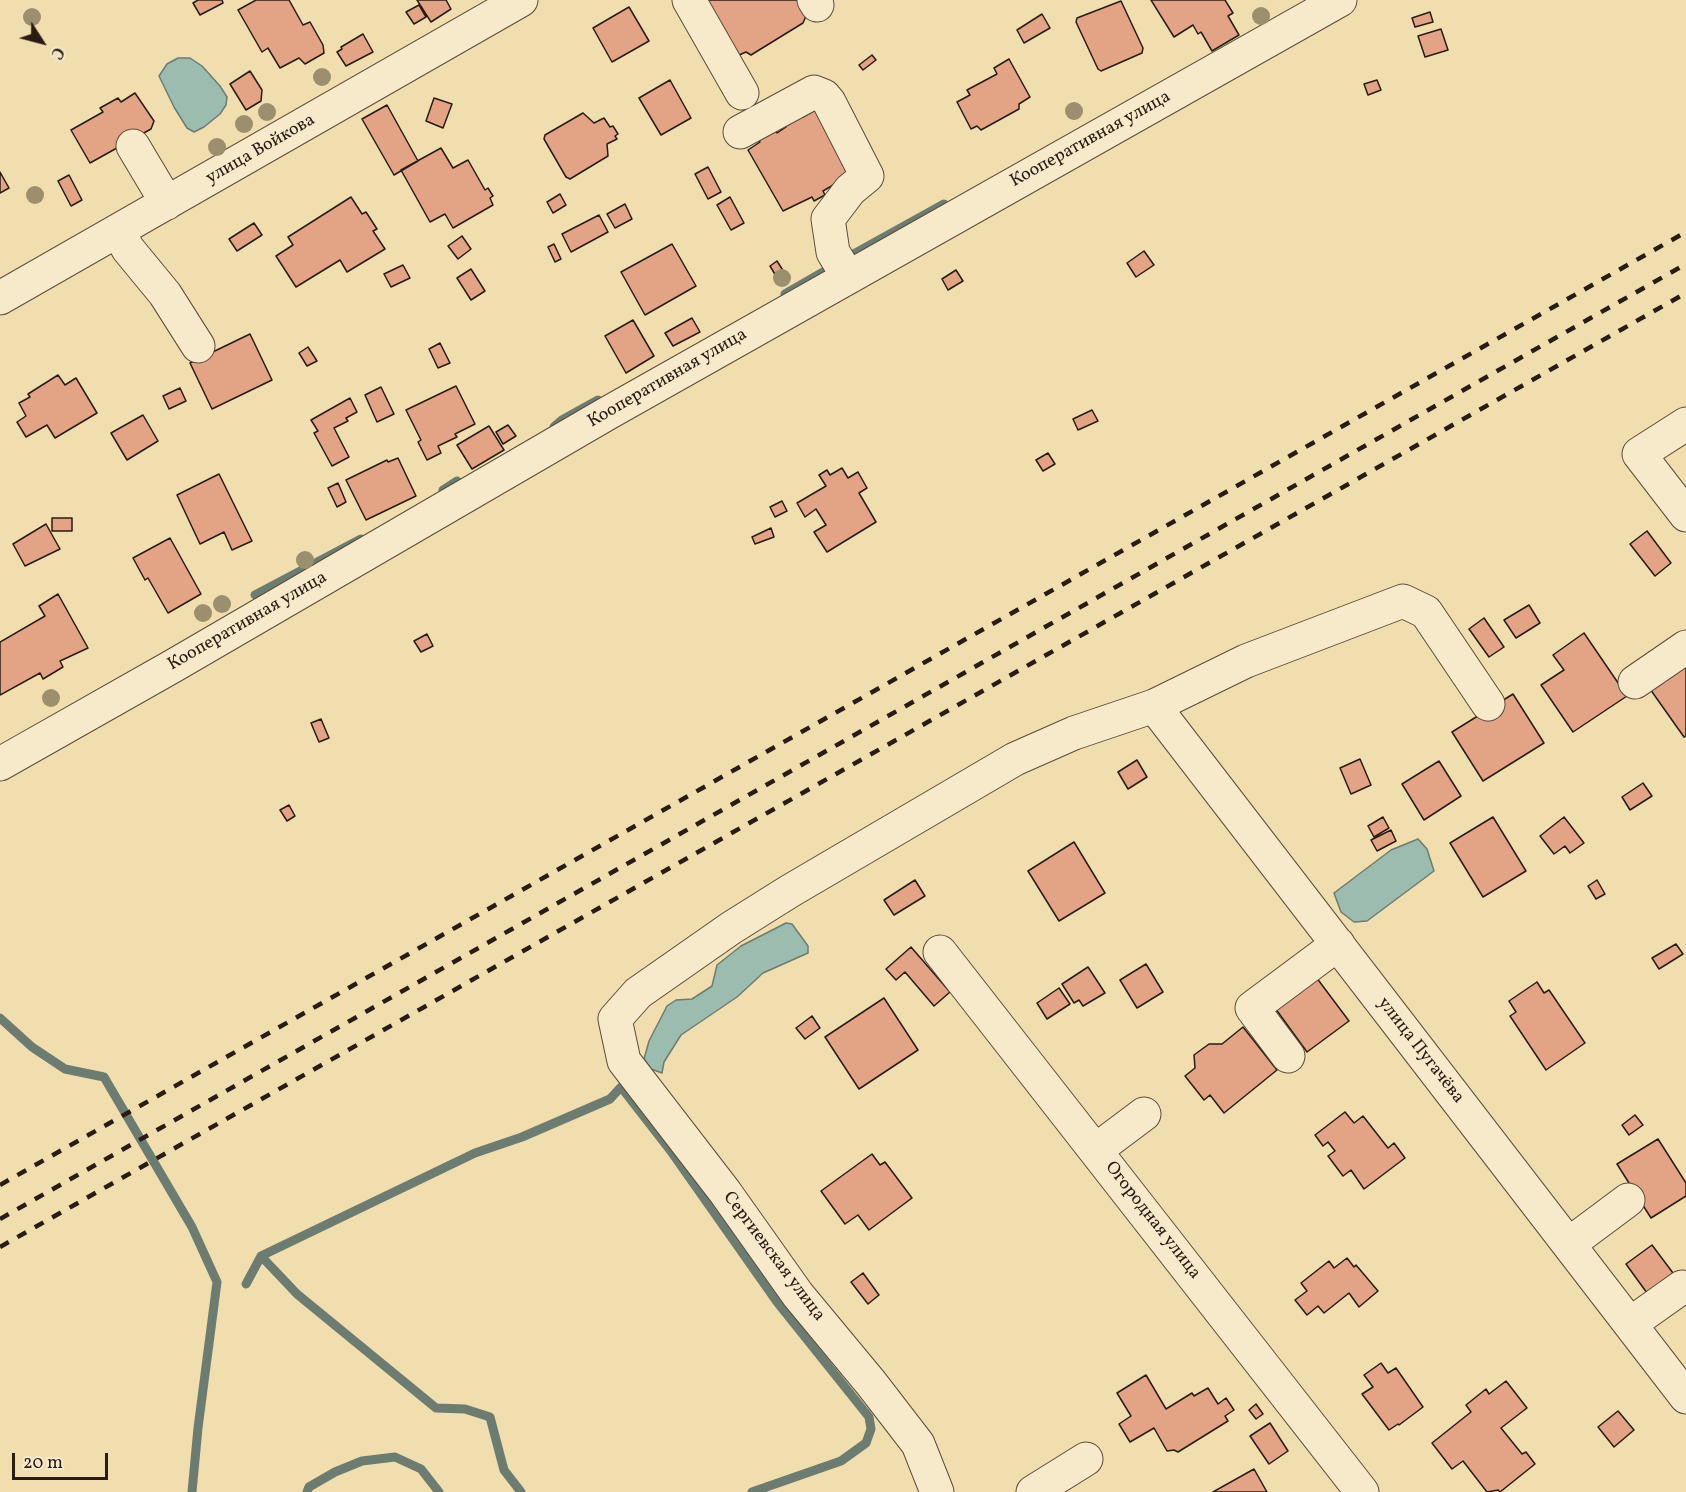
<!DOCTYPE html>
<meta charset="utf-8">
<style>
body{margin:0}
#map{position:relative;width:1686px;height:1492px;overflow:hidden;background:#f1deaf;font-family:Vollkorn,serif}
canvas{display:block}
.north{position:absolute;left:12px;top:12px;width:60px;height:60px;-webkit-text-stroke:4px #f6eacb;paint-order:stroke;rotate:126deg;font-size:16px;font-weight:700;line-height:24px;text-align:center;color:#281c13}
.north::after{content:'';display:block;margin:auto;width:21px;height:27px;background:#281c13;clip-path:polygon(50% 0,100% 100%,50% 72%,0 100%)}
.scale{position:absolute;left:12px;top:1453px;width:96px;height:27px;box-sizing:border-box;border:3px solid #281c13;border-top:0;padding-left:8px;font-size:18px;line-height:21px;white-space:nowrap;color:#281c13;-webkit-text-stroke:4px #f6eacb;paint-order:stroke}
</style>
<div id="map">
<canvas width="1686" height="1492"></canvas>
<div class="north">С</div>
<div class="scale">20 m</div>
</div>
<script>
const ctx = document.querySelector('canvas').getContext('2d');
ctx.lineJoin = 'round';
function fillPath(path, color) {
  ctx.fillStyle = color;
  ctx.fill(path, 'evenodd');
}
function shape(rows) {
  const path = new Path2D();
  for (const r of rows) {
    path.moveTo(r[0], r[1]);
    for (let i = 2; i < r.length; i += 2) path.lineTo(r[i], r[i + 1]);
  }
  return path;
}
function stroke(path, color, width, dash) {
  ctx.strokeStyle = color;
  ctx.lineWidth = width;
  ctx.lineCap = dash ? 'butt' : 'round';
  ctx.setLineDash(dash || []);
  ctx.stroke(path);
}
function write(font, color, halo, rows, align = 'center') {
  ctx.font = font + ' Vollkorn,serif';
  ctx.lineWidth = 4.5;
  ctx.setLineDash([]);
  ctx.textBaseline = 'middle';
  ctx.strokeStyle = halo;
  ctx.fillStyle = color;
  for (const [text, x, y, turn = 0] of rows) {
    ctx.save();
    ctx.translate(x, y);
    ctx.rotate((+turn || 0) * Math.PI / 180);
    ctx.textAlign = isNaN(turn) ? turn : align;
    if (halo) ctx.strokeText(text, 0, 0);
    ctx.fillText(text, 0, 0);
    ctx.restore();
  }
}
const water = shape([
 [178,58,190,58,202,66,220,86,227,97,226,105,220,114,204,127,194,132,187,128,174,107,159,76,167,64,178,58],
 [1418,839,1427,849,1434,871,1367,921,1354,922,1341,912,1334,893,1391,850,1418,839],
 [786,923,792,924,808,946,808,953,763,973,737,997,681,1035,664,1062,662,1073,651,1069,644,1059,649,1041,667,1006,676,1000,692,999,712,986,717,965,741,946,786,923]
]);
fillPath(water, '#9bbcae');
stroke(water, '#6d7c70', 1.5);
stroke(shape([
 [852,255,944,204],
 [785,294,825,271],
 [554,427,562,420,598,400],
 [443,490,457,481],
 [255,595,361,539],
 [0,1018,32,1047,65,1069,104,1077,192,1227,217,1282,198,1428,192,1492],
 [261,1256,475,1153,522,1137,610,1099,621,1087,670,1150,777,1302,869,1417,871,1429,866,1443,841,1461,752,1492],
 [246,1284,261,1256,297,1294,436,1408,465,1409,490,1417,504,1470,521,1492],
 [307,1492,309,1487,335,1472,362,1461,395,1457,421,1469,439,1492]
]), '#6d7c70', 9);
const building = shape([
 [198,0,222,0,223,3,200,15,193,3,198,0],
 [256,0,289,0,303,25,310,22,323,45,324,53,305,64,299,58,280,68,268,48,262,52,238,10,256,0],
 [417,0,446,0,451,9,431,22,417,0],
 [706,0,797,0,806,16,803,23,751,55,746,52,737,56,706,0],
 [1151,0,1225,0,1233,13,1228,16,1239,35,1212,51,1201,32,1198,34,1193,25,1174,37,1151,0],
 [1121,1,1143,48,1142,53,1101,71,1098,69,1076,22,1077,18,1121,1],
 [419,5,426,17,414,24,406,12,419,5],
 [629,7,649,41,612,62,593,28,629,7],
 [1430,12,1433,22,1415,27,1412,18,1430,12],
 [1042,14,1050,28,1024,43,1017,30,1042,14],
 [1441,29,1448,50,1425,57,1418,36,1441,29],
 [363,34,373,52,346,66,337,52,342,49,341,47,363,34],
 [872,55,876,60,863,70,859,65,872,55],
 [1009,59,1030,97,1019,104,1019,109,981,130,977,126,971,129,957,102,970,95,967,90,997,74,994,68,1009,59],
 [250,71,262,90,261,101,246,110,230,84,250,71],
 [670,80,691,118,661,135,639,98,670,80],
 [1377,80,1381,90,1368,95,1364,84,1377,80],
 [135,93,154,121,151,129,90,163,71,130,103,112,100,108,118,98,121,102,135,93],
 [434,98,452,104,443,128,426,121,434,98],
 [387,105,418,161,394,175,362,119,387,105],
 [815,110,851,171,840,181,823,191,825,195,814,201,812,197,783,211,748,150,760,142,759,140,776,131,777,133,786,127,785,125,802,115,803,117,815,110],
 [583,113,594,123,604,118,610,127,613,126,618,134,615,136,617,139,607,144,608,156,570,179,566,177,544,139,545,135,583,113],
 [441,148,453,168,468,160,485,190,488,188,493,196,490,198,493,205,453,228,445,214,430,222,401,170,441,148],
 [708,167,721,192,708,199,695,174,708,167],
 [0,172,9,188,0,193,0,172],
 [69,175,82,200,71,206,58,181,69,175],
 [560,194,566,205,553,213,547,202,560,194],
 [351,197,362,214,366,212,377,229,373,231,385,249,347,272,340,260,296,287,276,256,293,245,288,237,351,197],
 [730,197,744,223,731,230,717,205,730,197],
 [625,204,632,219,615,228,607,214,625,204],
 [599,215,608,232,571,252,562,234,599,215],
 [254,223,262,235,237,251,229,239,254,223],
 [462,236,471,249,458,259,448,246,462,236],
 [554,244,561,259,555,262,548,247,554,244],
 [672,244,696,286,645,315,621,272,672,244],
 [1144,251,1154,265,1136,277,1127,263,1144,251],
 [777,261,784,272,776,276,770,266,777,261],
 [403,265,410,278,391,287,384,274,403,265],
 [471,269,485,291,471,300,457,278,471,269],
 [956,270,963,281,948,290,942,279,956,270],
 [692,318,700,332,673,346,665,333,692,318],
 [633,320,654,356,626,373,605,336,633,320],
 [250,334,272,380,212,409,190,363,250,334],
 [440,343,450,363,438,368,429,349,440,343],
 [308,347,317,361,307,366,299,353,308,347],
 [58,375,65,385,76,378,97,413,55,438,47,425,26,437,17,422,26,416,19,403,30,397,28,394,58,375],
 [456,386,475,424,455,434,457,437,438,446,441,453,427,460,418,442,421,440,406,410,456,386],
 [381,387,394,414,377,422,365,395,381,387],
 [180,388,186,401,169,409,163,396,180,388],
 [350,398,357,412,346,418,348,421,334,428,349,457,332,466,314,433,318,431,311,420,350,398],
 [1092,410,1098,421,1078,430,1073,419,1092,410],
 [143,415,158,441,127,460,111,433,143,415],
 [508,425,516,436,503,444,496,432,508,425],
 [489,426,504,450,472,469,457,445,489,426],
 [1048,453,1055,464,1043,471,1036,460,1048,453],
 [398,458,416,496,366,520,346,480,387,460,388,462,398,458],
 [842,468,848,478,858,472,867,488,859,493,876,522,827,552,814,532,826,525,816,509,805,517,797,503,826,486,819,475,827,470,830,475,842,468],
 [219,474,252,541,232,550,224,532,200,544,177,495,219,474],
 [338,483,346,502,337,507,328,488,338,483],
 [782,501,787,511,775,517,770,507,782,501],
 [52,518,72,518,72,531,52,531,52,518],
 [46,524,60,549,25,566,13,544,46,524],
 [771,528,774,537,755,544,752,537,771,528],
 [1647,531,1671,563,1655,576,1630,544,1647,531],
 [170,538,201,594,168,613,148,578,145,580,133,558,170,538],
 [58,594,88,648,60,661,63,667,43,679,40,673,0,695,0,642,45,616,39,606,58,594],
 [1529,605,1540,623,1516,638,1504,620,1529,605],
 [1484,618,1504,647,1489,657,1469,629,1484,618],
 [1584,633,1627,696,1573,732,1541,685,1564,670,1553,655,1584,633],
 [427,634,433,646,421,652,414,641,427,634],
 [1686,664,1686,736,1684,737,1650,689,1686,664],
 [1513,694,1544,743,1483,781,1452,732,1513,694],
 [321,719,329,738,319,742,311,723,321,719],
 [1360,759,1371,785,1351,794,1340,768,1360,759],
 [1137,760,1147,777,1128,789,1118,772,1137,760],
 [1439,761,1461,796,1424,820,1402,784,1439,761],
 [1643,783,1652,796,1630,810,1622,797,1643,783],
 [289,805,295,816,287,821,280,810,289,805],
 [1383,817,1389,828,1374,837,1368,826,1383,817],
 [1493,817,1526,871,1483,897,1450,843,1493,817],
 [1564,817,1584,843,1570,853,1565,846,1554,854,1540,836,1564,817],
 [1391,830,1396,841,1377,851,1371,840,1391,830],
 [1074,842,1105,893,1059,921,1028,871,1074,842],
 [915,880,925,896,894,915,884,900,915,880],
 [1597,880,1605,894,1596,899,1588,886,1597,880],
 [1676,944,1683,954,1659,969,1652,958,1676,944],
 [911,947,950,992,934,1006,905,972,896,980,886,969,911,947],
 [1146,964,1163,992,1137,1008,1120,980,1146,964],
 [1088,967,1105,993,1083,1006,1079,1000,1074,1003,1062,984,1088,967],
 [1316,977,1349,1021,1307,1052,1275,1008,1316,977],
 [1537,982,1544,993,1549,990,1585,1043,1546,1070,1510,1016,1516,1012,1509,1001,1537,982],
 [1059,988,1070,1004,1047,1019,1037,1003,1059,988],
 [884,998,918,1050,859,1089,825,1037,884,998],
 [812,1016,820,1028,805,1039,796,1028,812,1016],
 [1243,1027,1277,1070,1224,1113,1210,1095,1204,1100,1185,1076,1195,1068,1194,1055,1209,1044,1222,1044,1243,1027],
 [1345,1112,1354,1123,1363,1116,1388,1148,1394,1143,1405,1158,1364,1189,1351,1170,1343,1176,1328,1156,1335,1151,1328,1142,1323,1146,1315,1135,1345,1112],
 [1635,1115,1643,1125,1629,1135,1622,1125,1635,1115],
 [1658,1139,1686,1183,1686,1196,1651,1218,1617,1164,1658,1139],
 [872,1154,880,1165,885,1162,912,1198,869,1230,858,1215,845,1224,821,1191,872,1154],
 [1652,1245,1673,1273,1647,1293,1626,1264,1652,1245],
 [1347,1258,1354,1267,1356,1265,1378,1291,1359,1307,1349,1293,1324,1313,1318,1306,1307,1315,1295,1300,1307,1291,1301,1283,1329,1261,1334,1268,1347,1258],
 [863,1273,879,1295,868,1304,851,1282,863,1273],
 [1381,1363,1388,1373,1396,1368,1423,1407,1399,1425,1398,1424,1389,1430,1362,1394,1373,1387,1364,1375,1381,1363],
 [1146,1375,1166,1409,1192,1393,1194,1396,1208,1388,1218,1404,1226,1398,1234,1410,1225,1416,1228,1421,1178,1452,1174,1450,1167,1451,1154,1428,1130,1442,1119,1424,1131,1416,1117,1393,1146,1375],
 [1506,1381,1527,1408,1501,1428,1522,1454,1526,1452,1535,1464,1500,1492,1498,1490,1487,1492,1463,1461,1452,1469,1432,1443,1471,1412,1466,1405,1486,1389,1489,1394,1506,1381],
 [1256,1404,1263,1414,1256,1419,1249,1410,1256,1404],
 [1618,1411,1634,1430,1614,1447,1598,1427,1618,1411],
 [1270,1423,1288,1451,1269,1464,1250,1436,1270,1423],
 [1254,1469,1267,1492,1213,1492,1254,1469]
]);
fillPath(building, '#e2a485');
stroke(building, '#281c13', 1.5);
const minor = shape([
 [689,0,742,93],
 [814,0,817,5],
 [740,132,814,92,824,96,829,102,867,176,850,190,828,219,833,252,848,277],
 [133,146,167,203],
 [118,231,128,249,165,294,198,346],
 [0,298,521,0],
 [1686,424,1639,454,1686,515],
 [1635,682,1686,647],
 [1154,706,1686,1397],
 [0,764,173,666,608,413,1340,0],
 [940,952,1362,1492],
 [1288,1056,1252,1008,1338,944],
 [1096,1150,1144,1114],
 [1569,1244,1628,1200],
 [1630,1324,1682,1287],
 [937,1492,918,1444,871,1383,798,1295,725,1192,624,1061,615,1019,638,993,731,928,790,891,1015,759,1074,733,1154,706,1246,661,1403,601,1426,612,1488,704],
 [1033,1492,1086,1459]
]);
stroke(minor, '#5a4c3a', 35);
stroke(minor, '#f6eacb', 33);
stroke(shape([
 [0,1185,1686,232],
 [0,1219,1686,264],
 [0,1247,1686,293]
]), '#281c13', 4.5, [10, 10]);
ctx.fillStyle = '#9b8f6d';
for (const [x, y] of [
 [1261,16],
 [32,17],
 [322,77],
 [1074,111],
 [267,112],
 [244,124],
 [217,147],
 [35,195],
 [782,278],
 [305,560],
 [222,604],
 [203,613],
 [51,698]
]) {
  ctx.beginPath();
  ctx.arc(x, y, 9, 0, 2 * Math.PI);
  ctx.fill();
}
write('18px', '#281c13', '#f6eacb', [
 ["Кооперативная улица",1091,140,-29],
 ["улица Войкова",261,150,-30],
 ["Кооперативная улица",668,379,-30],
 ["Кооперативная улица",248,622,-30],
 ["улица Пугачёва",1420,1051,52],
 ["Огородная улица",1152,1221,52],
 ["Сергиевская улица",773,1257,53]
]);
</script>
